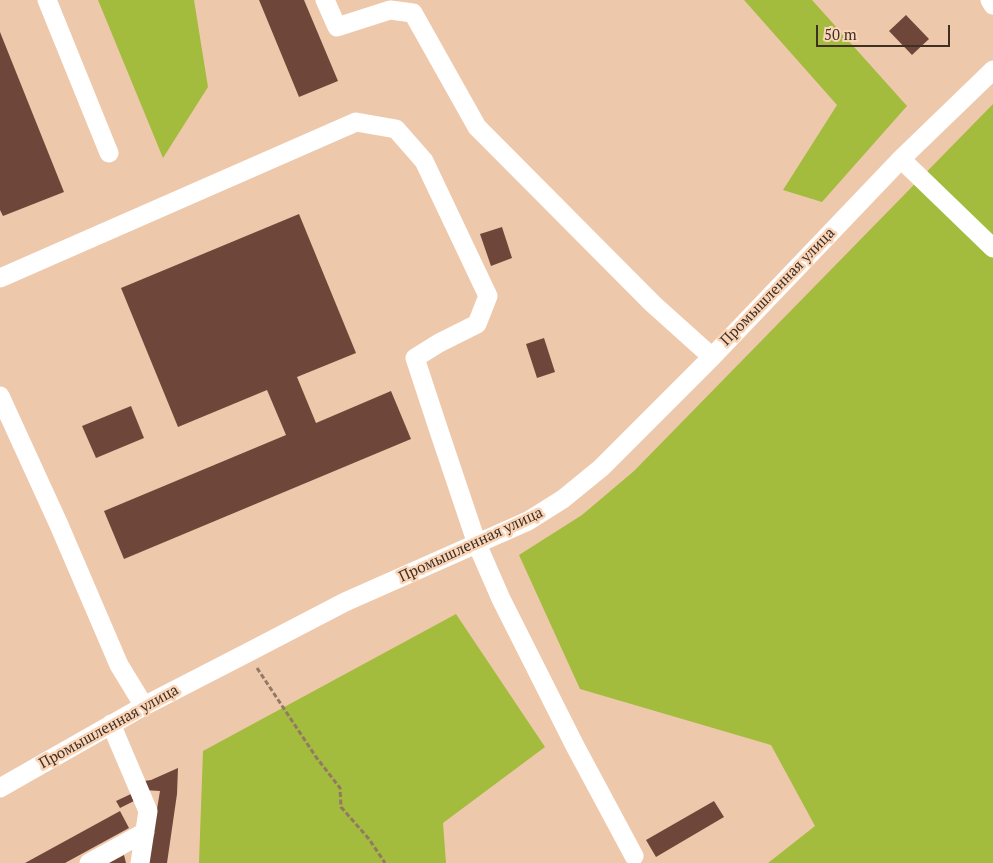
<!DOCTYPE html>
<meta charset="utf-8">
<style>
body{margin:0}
#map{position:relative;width:993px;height:863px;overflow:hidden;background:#eec8ab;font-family:"PT Serif",serif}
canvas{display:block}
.scale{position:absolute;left:816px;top:25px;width:134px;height:22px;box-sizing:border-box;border:2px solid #3f3024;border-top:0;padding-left:6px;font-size:15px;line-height:18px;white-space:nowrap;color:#3f3024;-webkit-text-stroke:4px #fbd5b8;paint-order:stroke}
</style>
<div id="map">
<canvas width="993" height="863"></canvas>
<div class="scale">50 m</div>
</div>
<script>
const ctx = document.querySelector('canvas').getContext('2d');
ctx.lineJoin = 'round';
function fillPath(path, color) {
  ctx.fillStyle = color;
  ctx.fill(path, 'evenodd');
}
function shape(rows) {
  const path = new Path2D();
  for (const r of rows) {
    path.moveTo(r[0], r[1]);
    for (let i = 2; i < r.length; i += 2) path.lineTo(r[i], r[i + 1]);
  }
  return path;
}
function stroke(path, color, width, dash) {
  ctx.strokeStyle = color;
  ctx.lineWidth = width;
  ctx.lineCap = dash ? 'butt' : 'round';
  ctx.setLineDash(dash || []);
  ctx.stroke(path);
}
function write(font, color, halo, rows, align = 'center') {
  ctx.font = font + ' "PT Serif",serif';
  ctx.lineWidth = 5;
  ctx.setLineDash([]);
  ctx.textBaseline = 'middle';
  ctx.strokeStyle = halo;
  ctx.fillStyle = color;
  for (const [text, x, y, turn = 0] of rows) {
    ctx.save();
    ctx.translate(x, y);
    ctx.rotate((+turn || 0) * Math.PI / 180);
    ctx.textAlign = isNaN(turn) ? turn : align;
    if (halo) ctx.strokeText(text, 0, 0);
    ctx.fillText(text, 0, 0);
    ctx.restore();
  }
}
fillPath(shape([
 [98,0,194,0,208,87,163,158],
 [744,0,812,0,907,106,822,202,783,190,837,105],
 [993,104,993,863,768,863,815,826,771,745,580,689,519,555,582,515,634,471],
 [456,614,545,747,443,823,446,863,199,863,203,751]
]), '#a3bc3d');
fillPath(shape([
 [259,0,304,0,338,81,299,97],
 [906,15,929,39,912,55,889,31],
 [0,32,64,192,3,216,0,210],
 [299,214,356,353,297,377,316,423,391,391,411,439,124,559,104,511,286,435,267,390,178,427,121,288],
 [502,227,512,258,491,266,480,234],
 [544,338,555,372,537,378,526,344],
 [131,406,144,438,96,458,82,426],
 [178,768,177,794,167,863,148,863,160,791,144,790,144,781,151,780],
 [131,794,134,801,120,808,116,801],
 [714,801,724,817,656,857,646,840],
 [120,811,129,828,65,863,25,863],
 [124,855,126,863,109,863]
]), '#6e473a');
stroke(shape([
 [257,668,316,757,340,788,341,807,369,839,385,863]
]), '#937965', 3, [5, 2.5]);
stroke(shape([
 [47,0,109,153],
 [325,0,337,27,390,10,413,13,477,127,653,304,712,357],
 [990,0,993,5],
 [901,159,993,248],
 [0,278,356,122,396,129,424,161,488,296,477,324,439,343,415,358,439,431,477,544,501,599,575,746,634,856],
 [0,396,59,525,119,665,144,706],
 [111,724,148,811,140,863],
 [0,788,144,706,247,653,345,602,528,521,563,499,601,468,712,357,901,159,993,70],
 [89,863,145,832]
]), '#fff', 19);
write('15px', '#3f3024', '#fbd5b8', [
 ["Промышленная улица",778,287,-46],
 ["Промышленная улица",471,545,-25],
 ["Промышленная улица",109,727,-29]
]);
</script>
